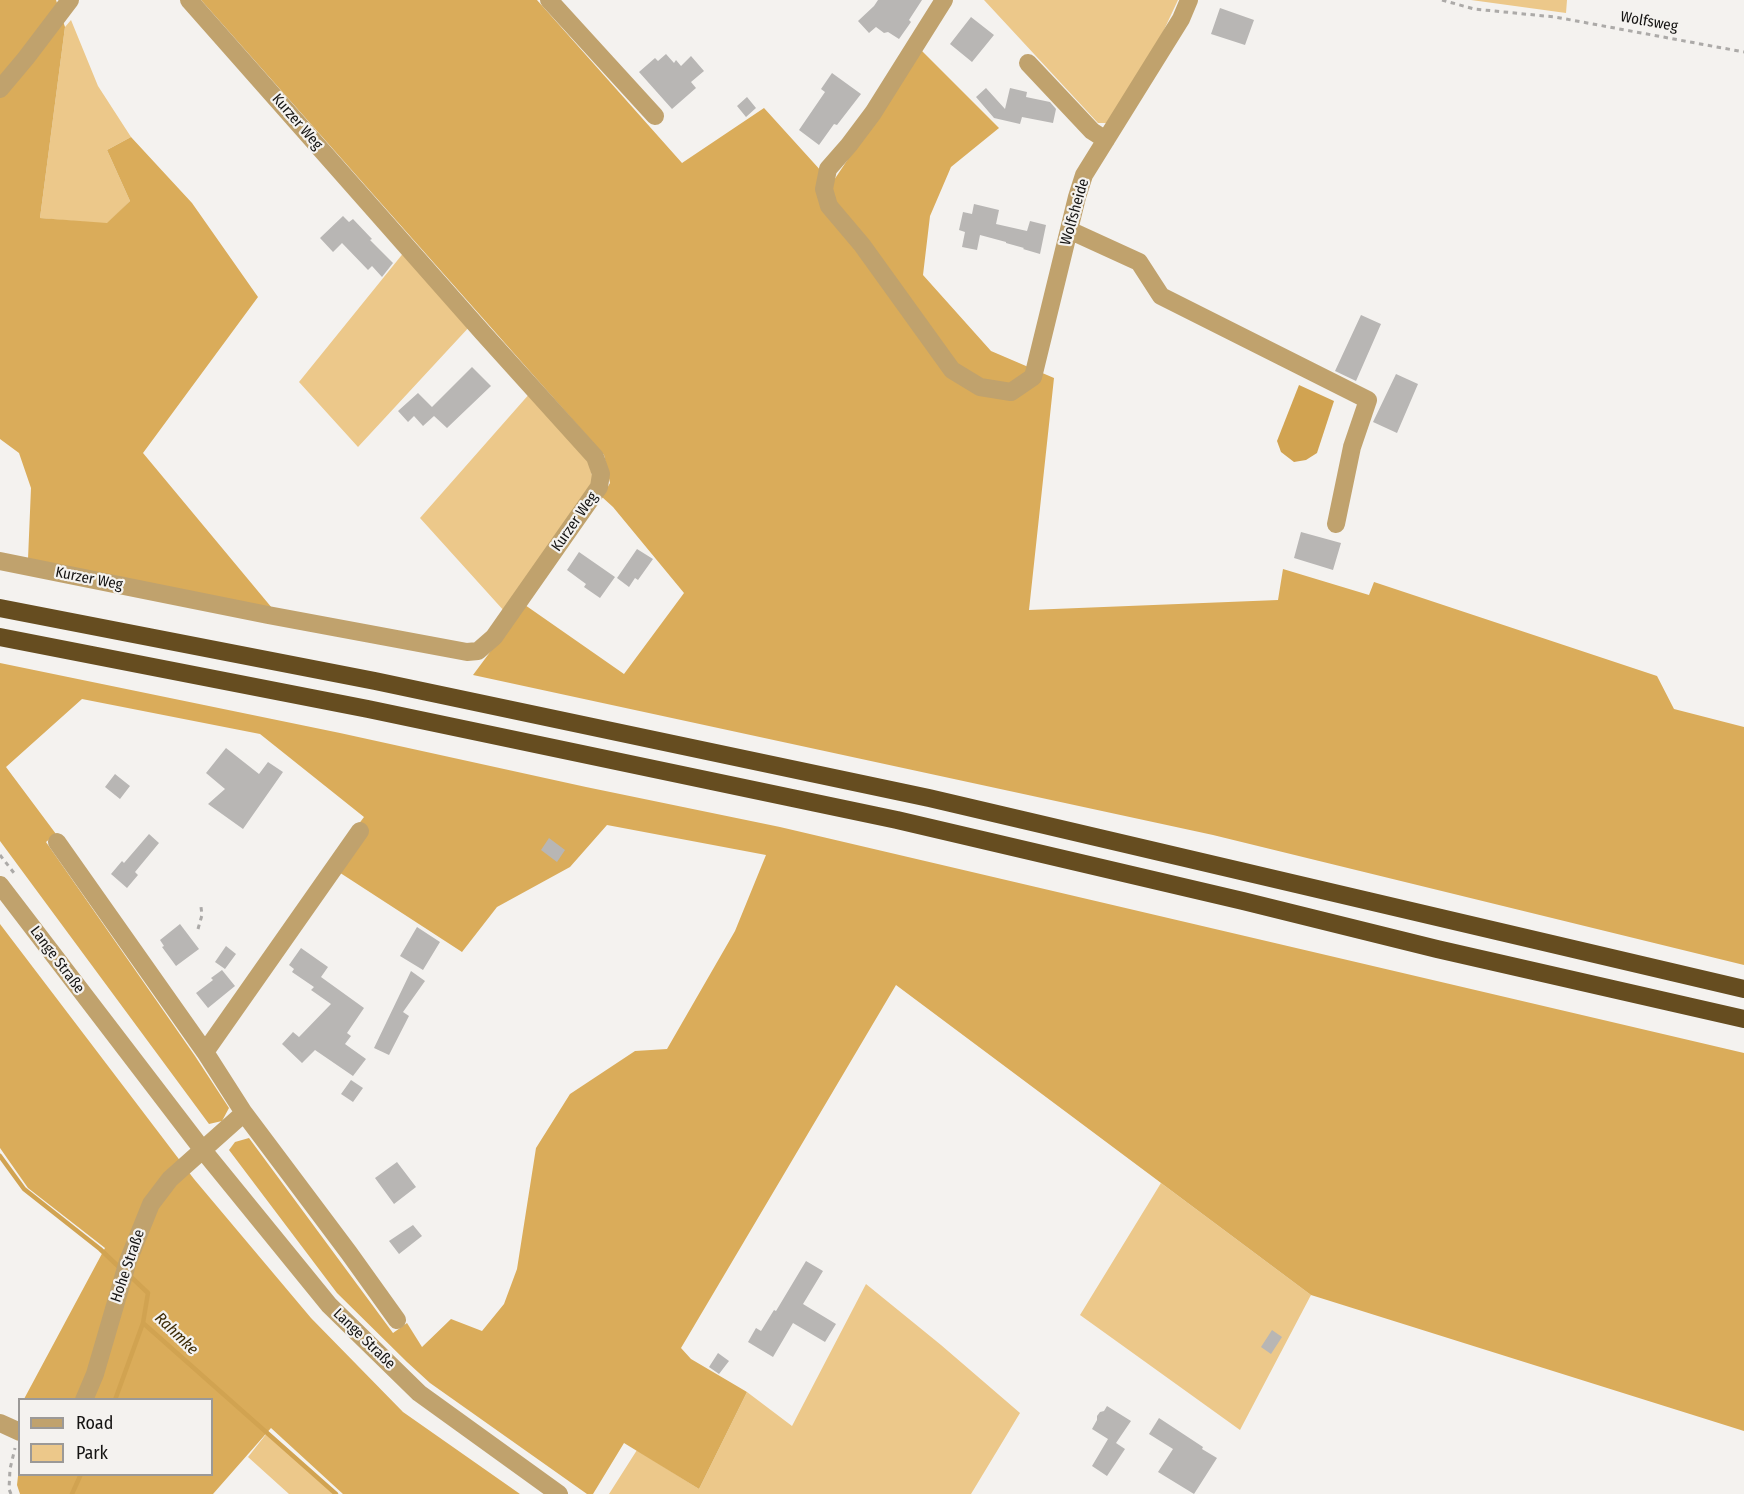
<!DOCTYPE html>
<meta charset="utf-8">
<style>
body{margin:0}
#map{position:relative;width:1744px;height:1494px;overflow:hidden;background:#f4f2ef;font-family:"Fira Sans Condensed",sans-serif}
canvas{display:block}
.legend{position:absolute;left:18px;top:1398px;width:195px;height:78px;box-sizing:border-box;background:#f4f2ef;border:2px solid #9b9997;margin:0;padding:8px 10px;list-style:none;font-size:18px;color:#151413}
.legend li{display:flex;align-items:center;gap:12px;height:30px}
.legend b{width:30px;border:2px solid #9b9997}
</style>
<div id="map">
<canvas width="1744" height="1494"></canvas>
<ul class="legend">
<li><b style="height:8px;background:#c0a26d"></b>Road</li>
<li><b style="height:16px;background:#ecc88a"></b>Park</li>
</ul>
</div>
<script>
const ctx = document.querySelector('canvas').getContext('2d');
ctx.lineJoin = 'round';
function fillPath(path, color) {
  ctx.fillStyle = color;
  ctx.fill(path, 'evenodd');
}
function shape(rows) {
  const path = new Path2D();
  for (const r of rows) {
    path.moveTo(r[0], r[1]);
    for (let i = 2; i < r.length; i += 2) path.lineTo(r[i], r[i + 1]);
  }
  return path;
}
function stroke(path, color, width, dash) {
  ctx.strokeStyle = color;
  ctx.lineWidth = width;
  ctx.lineCap = dash ? 'butt' : 'round';
  ctx.setLineDash(dash || []);
  ctx.stroke(path);
}
function write(font, color, halo, rows, align = 'center') {
  ctx.font = font + ' "Fira Sans Condensed",sans-serif';
  ctx.lineWidth = 4.5;
  ctx.setLineDash([]);
  ctx.textBaseline = 'middle';
  ctx.strokeStyle = halo;
  ctx.fillStyle = color;
  for (const [text, x, y, turn = 0] of rows) {
    ctx.save();
    ctx.translate(x, y);
    ctx.rotate((+turn || 0) * Math.PI / 180);
    ctx.textAlign = isNaN(turn) ? turn : align;
    if (halo) ctx.strokeText(text, 0, 0);
    ctx.fillText(text, 0, 0);
    ctx.restore();
  }
}
fillPath(shape([
 [984,0,1178,0,1163,32,1108,123,1098,123],
 [1471,0,1567,0,1566,13],
 [71,20,98,86,131,137,107,150,130,201,107,224,40,218,65,27],
 [405,251,471,325,358,447,299,382],
 [531,392,587,456,594,483,505,612,420,518],
 [1161,1183,1311,1295,1240,1430,1080,1315],
 [866,1284,941,1345,1020,1413,971,1494,609,1494,637,1450,699,1489,747,1392,792,1426],
 [267,1433,334,1494,289,1494,248,1457]
]), '#ecc88a');
fillPath(shape([
 [0,0,56,0,65,27,40,218,107,223,130,201,107,150,131,137,192,203,258,297,143,453,272,608,28,559,31,488,19,453,0,439],
 [201,0,537,0,682,163,764,108,832,183,921,50,999,128,951,167,930,216,923,275,991,351,1054,378,1029,610,1278,600,1283,569,1369,595,1374,582,1657,676,1674,709,1744,727,1744,965,1213,835,473,675,525,605,624,674,684,593,613,507,602,497,610,483,604,455],
 [0,663,340,733,586,787,780,827,1744,1053,1744,1431,1311,1295,896,985,681,1348,691,1359,747,1392,699,1489,624,1443,593,1494,587,1494,430,1383,407,1362,337,1293,229,1150,235,1142,249,1138,393,1333,407,1323,422,1347,451,1319,482,1331,504,1304,517,1269,536,1148,570,1094,635,1051,667,1049,735,931,766,855,607,825,570,867,497,907,462,952,328,865,364,817,260,734,82,699,6,767,56,834,46,842,195,1056,229,1108,222,1121,209,1124,0,841],
 [0,924,194,1179,311,1318,403,1412,520,1494,343,1494,271,1428,213,1494,20,1494,17,1485,19,1467,20,1474,212,1474,212,1400,24,1399,105,1248,28,1188,0,1148]
]), '#daac5a');
fillPath(shape([
 [1299,385,1334,401,1317,453,1306,460,1294,462,1281,452,1277,441]
]), '#d1a351');
stroke(shape([
 [0,1156,24,1189,100,1249,120,1268],
 [129,1275,148,1293,143,1323,336,1494],
 [115,1400,143,1323],
 [72,1494,81,1474]
]), '#d1a351', 4.5);
fillPath(shape([
 [878,0,922,0,909,20,911,22,899,39,888,32,884,33,876,27,869,33,858,21,874,6],
 [1220,8,1254,20,1245,45,1211,34],
 [971,17,994,35,972,62,950,44],
 [666,54,674,63,676,60,681,66,691,56,704,71,691,82,696,88,672,109,639,72,655,58,658,61],
 [832,73,861,94,837,125,834,124,819,145,799,130,825,92,821,89],
 [986,88,1005,109,1010,88,1027,92,1026,97,1050,102,1056,109,1053,123,1022,117,1020,124,994,118,976,97],
 [747,97,756,108,746,117,737,106],
 [974,204,999,210,996,224,1027,231,1030,221,1046,225,1040,254,1023,249,1024,248,1006,243,1006,242,980,235,977,250,962,247,965,232,959,230,963,212,972,214],
 [343,216,349,222,353,219,372,239,370,240,393,263,382,277,372,266,368,270,342,243,333,252,320,238],
 [1361,315,1381,324,1356,381,1335,371],
 [472,367,491,386,447,428,434,416,423,426,414,416,408,422,398,411,418,393,432,407],
 [1396,374,1418,384,1397,433,1373,422],
 [1301,532,1341,543,1333,570,1294,558],
 [637,549,653,559,638,580,635,578,629,587,617,578],
 [579,552,615,577,600,598,584,587,586,584,567,570],
 [226,748,259,774,268,762,283,772,243,829,208,804,225,789,206,773],
 [115,774,130,786,120,799,105,787],
 [149,834,159,843,135,872,138,875,127,888,111,874,122,861,124,863],
 [549,838,565,850,557,862,541,850],
 [180,924,199,949,176,966,162,947,164,946,160,940],
 [417,927,440,942,423,970,400,956],
 [226,946,236,954,225,969,215,962],
 [301,948,328,967,321,977,364,1008,347,1033,351,1036,345,1044,366,1059,353,1076,315,1050,302,1063,282,1044,293,1032,299,1037,331,1004,311,990,314,987,292,972,294,969,289,965],
 [222,970,235,986,208,1008,196,993,213,980,211,978],
 [411,971,425,981,403,1012,409,1016,389,1055,374,1048],
 [351,1080,363,1088,353,1102,341,1094],
 [397,1162,416,1187,394,1204,375,1178],
 [413,1225,422,1236,399,1254,389,1241],
 [806,1261,823,1271,803,1304,836,1324,825,1342,793,1323,773,1357,748,1342,756,1328,761,1331,774,1310,776,1311],
 [1272,1330,1282,1337,1271,1354,1261,1347],
 [718,1353,729,1361,719,1374,709,1367],
 [1107,1406,1131,1421,1116,1443,1125,1449,1107,1476,1092,1466,1108,1439,1092,1429,1097,1420,1097,1416,1100,1412,1104,1411],
 [1159,1418,1203,1447,1202,1449,1217,1458,1194,1494,1158,1472,1173,1449,1149,1434]
]), '#b8b6b4');
stroke(shape([
 [1442,0,1474,9,1555,17,1744,52],
 [0,855,14,873],
 [198,929,202,915,201,907],
 [11,1494,9,1489,10,1469,15,1448]
]), '#acaaa8', 3, [4.5, 4.5]);
stroke(shape([
 [549,0,655,116],
 [944,0,873,113,849,145,828,169,824,189,829,206,862,245,952,370,980,387,1011,392,1033,377,1077,197,1084,175,1181,19,1189,0],
 [1028,63,1092,131,1106,140],
 [0,89,26,58,70,0],
 [1069,230,1139,262,1161,296,1368,400,1352,447,1336,524],
 [0,561,268,615,467,652,478,651,494,637,599,487,601,474,595,457,483,333,189,0],
 [57,842,205,1052,244,1113,170,1179,151,1204,128,1261,95,1374,84,1400],
 [0,885,202,1149,329,1305,419,1393,559,1494],
 [205,1052,360,831],
 [244,1113,349,1253,397,1320],
 [0,1423,20,1432]
]), '#c0a26d', 18);
stroke(shape([
 [0,608,375,681,929,798,1744,989],
 [0,637,368,709,897,820,1243,901,1437,949,1744,1019]
]), '#664d20', 18);
write('15px', '#151413', '#f4f2ef', [
 ["Wolfsweg",1649,22,10],
 ["Kurzer Weg",297,122,49],
 ["Wolfsheide",1075,212,-74],
 ["Kurzer Weg",575,522,-55],
 ["Kurzer Weg",89,579,11],
 ["Lange Straße",57,960,53],
 ["Hohe Straße",128,1266,-71],
 ["Lange Straße",364,1339,44]
]);
write('italic 16px', '#3c2a04', '#f4f2ef', [
 ["Rahmke",176,1334,44]
]);
</script>
